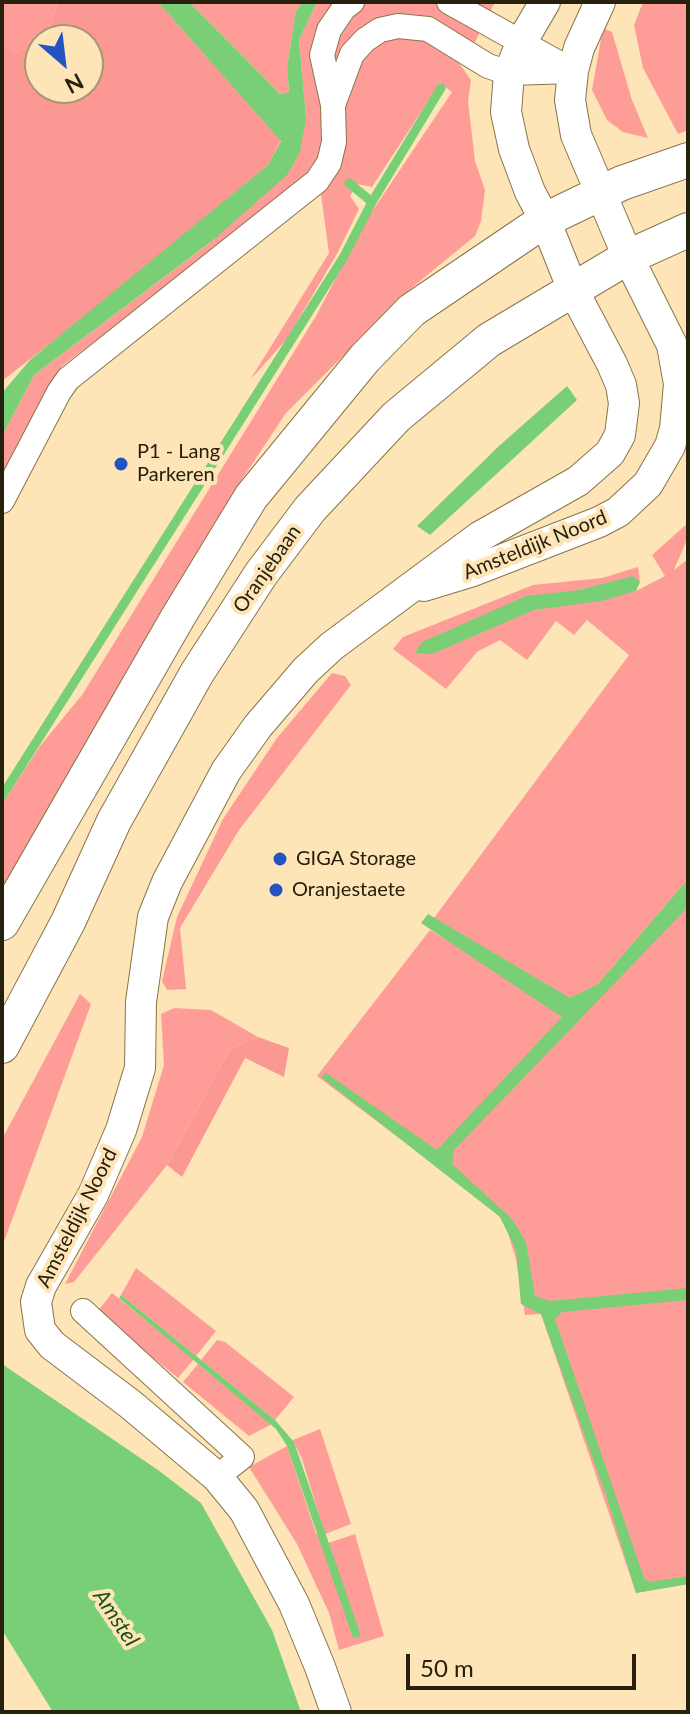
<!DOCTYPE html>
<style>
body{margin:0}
#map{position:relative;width:690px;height:1714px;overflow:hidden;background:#fde5b8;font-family:Lato,sans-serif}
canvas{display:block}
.frame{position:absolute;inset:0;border:4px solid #28200e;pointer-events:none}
.north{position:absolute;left:24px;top:24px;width:80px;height:80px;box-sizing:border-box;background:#fde5b8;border:2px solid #a89674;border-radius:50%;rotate:152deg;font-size:22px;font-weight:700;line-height:32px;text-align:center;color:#28200e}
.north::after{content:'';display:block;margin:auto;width:28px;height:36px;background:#2453c1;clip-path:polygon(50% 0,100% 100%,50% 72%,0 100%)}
.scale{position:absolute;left:406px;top:1654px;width:230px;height:36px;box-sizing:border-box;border:4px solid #28200e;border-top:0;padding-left:10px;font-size:24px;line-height:28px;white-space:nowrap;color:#28200e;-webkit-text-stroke:6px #fde5b8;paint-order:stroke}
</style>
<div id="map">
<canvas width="690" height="1714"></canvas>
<div class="frame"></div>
<div class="north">N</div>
<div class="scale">50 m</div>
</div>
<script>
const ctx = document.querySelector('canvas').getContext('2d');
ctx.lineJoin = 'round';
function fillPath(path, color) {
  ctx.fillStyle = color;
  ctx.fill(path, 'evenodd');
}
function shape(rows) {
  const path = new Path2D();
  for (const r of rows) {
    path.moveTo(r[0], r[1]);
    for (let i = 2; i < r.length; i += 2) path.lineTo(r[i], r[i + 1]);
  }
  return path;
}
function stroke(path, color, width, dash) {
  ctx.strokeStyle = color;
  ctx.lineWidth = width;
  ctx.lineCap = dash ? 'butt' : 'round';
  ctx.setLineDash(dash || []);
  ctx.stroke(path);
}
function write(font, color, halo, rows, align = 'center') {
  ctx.font = font + ' Lato,sans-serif';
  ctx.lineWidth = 8;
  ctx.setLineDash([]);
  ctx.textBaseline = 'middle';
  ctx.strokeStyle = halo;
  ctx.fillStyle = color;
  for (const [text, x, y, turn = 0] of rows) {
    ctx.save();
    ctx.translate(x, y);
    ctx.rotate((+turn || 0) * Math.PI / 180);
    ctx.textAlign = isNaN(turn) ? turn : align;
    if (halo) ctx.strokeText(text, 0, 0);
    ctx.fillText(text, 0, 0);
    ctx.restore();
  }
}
fillPath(shape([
 [2,2,58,2,45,40,40,40,40,43,16,53,2,42],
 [189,2,303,2,296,11,287,67,289,92,280,94],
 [317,2,495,2,473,46,459,63,471,80,468,101,475,161,485,190,481,221,475,236,409,290,286,413,231,496,176,595,2,887,2,804,40,746,82,695,316,316,365,222,452,92,440,83,372,187,357,184,350,196,359,209,338,252,287,339,250,380,329,253,321,195,328,186,312,165,306,175,225,243,63,365,50,384,2,474,2,436,34,375,211,242,306,118,299,40],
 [643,2,688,2,688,130,678,134,643,68,634,25],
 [603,28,612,32,632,100,648,138,623,132,607,120,592,90],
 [688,523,688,537,674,570,688,559,688,879,598,984,570,999,434,918,629,655,587,620,574,635,556,621,527,660,500,640,477,652,446,689,393,649,403,637,533,585,602,578,638,567,640,582,620,581,579,590,534,610,636,591,665,576,652,555],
 [332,673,345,676,351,685,239,830,180,928,186,989,167,990,162,981,177,917,223,819,277,738],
 [688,890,688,1584,636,1593,541,1314,525,1315,516,1259,507,1230,497,1212,317,1076,430,930,575,1016],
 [80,994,91,1004,2,1247,2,1139],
 [174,1008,211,1010,258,1037,230,1049,167,1165,74,1282,65,1284,142,1137,164,1065,161,1014],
 [136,1268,216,1331,196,1356,121,1295],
 [112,1293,194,1359,178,1378,97,1312],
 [217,1340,225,1342,294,1397,275,1420,201,1360],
 [198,1364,272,1424,249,1436,183,1382],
 [320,1429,351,1524,325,1534,302,1459,293,1440],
 [287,1446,316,1533,333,1555,328,1543,355,1534,384,1636,339,1650,329,1613,297,1544,249,1467]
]), '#fe9d98');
fillPath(shape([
 [58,2,158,2,281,140,268,165,106,300,2,381,2,42,16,53,40,43,40,88,88,88,88,40,45,40],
 [258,1037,289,1048,284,1077,245,1058,182,1177,167,1165,230,1049]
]), '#fc9893');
fillPath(shape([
 [158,2,189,2,280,94,289,92,287,67,296,11,303,2,317,2,299,40,306,118,300,152,287,175,212,241,34,375,2,436,2,393,30,360,268,165,281,141],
 [567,386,577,400,430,535,417,526,499,446],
 [633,576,640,582,636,591,601,601,534,610,432,654,415,653,422,642,526,596,579,590],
 [688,879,688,907,454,1150,452,1164,512,1219,526,1242,535,1296,550,1301,688,1288,688,1300,562,1312,555,1319,644,1578,650,1582,688,1576,688,1584,636,1593,607,1498,541,1314,521,1304,516,1250,500,1217,321,1077,326,1073,437,1150,562,1017,421,923,428,914,570,998,598,984],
 [121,1295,275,1420,294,1442,361,1636,353,1638,287,1446,276,1429,119,1298],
 [2,1364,158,1470,201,1503,272,1630,301,1712,53,1712,2,1630]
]), '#78cf75');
stroke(shape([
 [349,183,372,202],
 [2,796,343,258,372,202,441,88]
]), '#78cf75', 9);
const minor = shape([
 [449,2,573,71],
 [333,105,352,54,365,40,380,30,398,26,428,29,488,66,509,73,573,71],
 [2,501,59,392,68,379,317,181,329,163,334,142,333,105,322,55,329,30,344,8,352,2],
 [83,1311,242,1457,217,1477]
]);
const tertiary = shape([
 [424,586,470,572,599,522,618,512,648,484,670,446,675,429,679,384,672,345,628,257,576,135,570,100,573,71,579,48,600,2],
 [336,1712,320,1667,294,1604,244,1510,217,1477,130,1404,52,1345,40,1330,36,1302,41,1286,93,1195,121,1130,140,1068,141,1002,153,917,167,882,226,771,258,726,306,670,332,646,479,537,578,481,610,453,620,435,624,403,621,385,612,364,573,290,545,220,530,192,514,149,506,112,509,73,522,41,545,2]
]);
const secondary = shape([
 [2,923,178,617,251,497,365,358,412,310,545,220,622,183,688,160],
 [2,1046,68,922,114,821,197,673,261,574,310,509,396,417,489,340,628,257,688,230]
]);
stroke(minor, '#89744a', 26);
stroke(tertiary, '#89744a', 32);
stroke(secondary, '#89744a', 36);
stroke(minor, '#fff', 24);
stroke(tertiary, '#fff', 30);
stroke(secondary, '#fff', 34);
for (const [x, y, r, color] of [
 [121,464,8,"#2453c1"],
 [280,859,8,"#2453c1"],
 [276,890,8,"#2453c1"]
]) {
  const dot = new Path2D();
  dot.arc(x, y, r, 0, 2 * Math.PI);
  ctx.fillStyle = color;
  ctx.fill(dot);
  stroke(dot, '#fde5b8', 3);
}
write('20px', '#28200e', '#fde5b8', [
 ["P1 - Lang",137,452],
 ["Parkeren",137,475],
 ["GIGA Storage",296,859],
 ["Oranjestaete",292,890]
], 'left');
write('20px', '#28200e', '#fde5b8', [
 ["Amsteldijk Noord",535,545,-22],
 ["Oranjebaan",267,569,-55],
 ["Amsteldijk Noord",77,1218,-63]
]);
write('italic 22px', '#175218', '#fde5b8', [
 ["Amstel",116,1618,56]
]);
</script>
